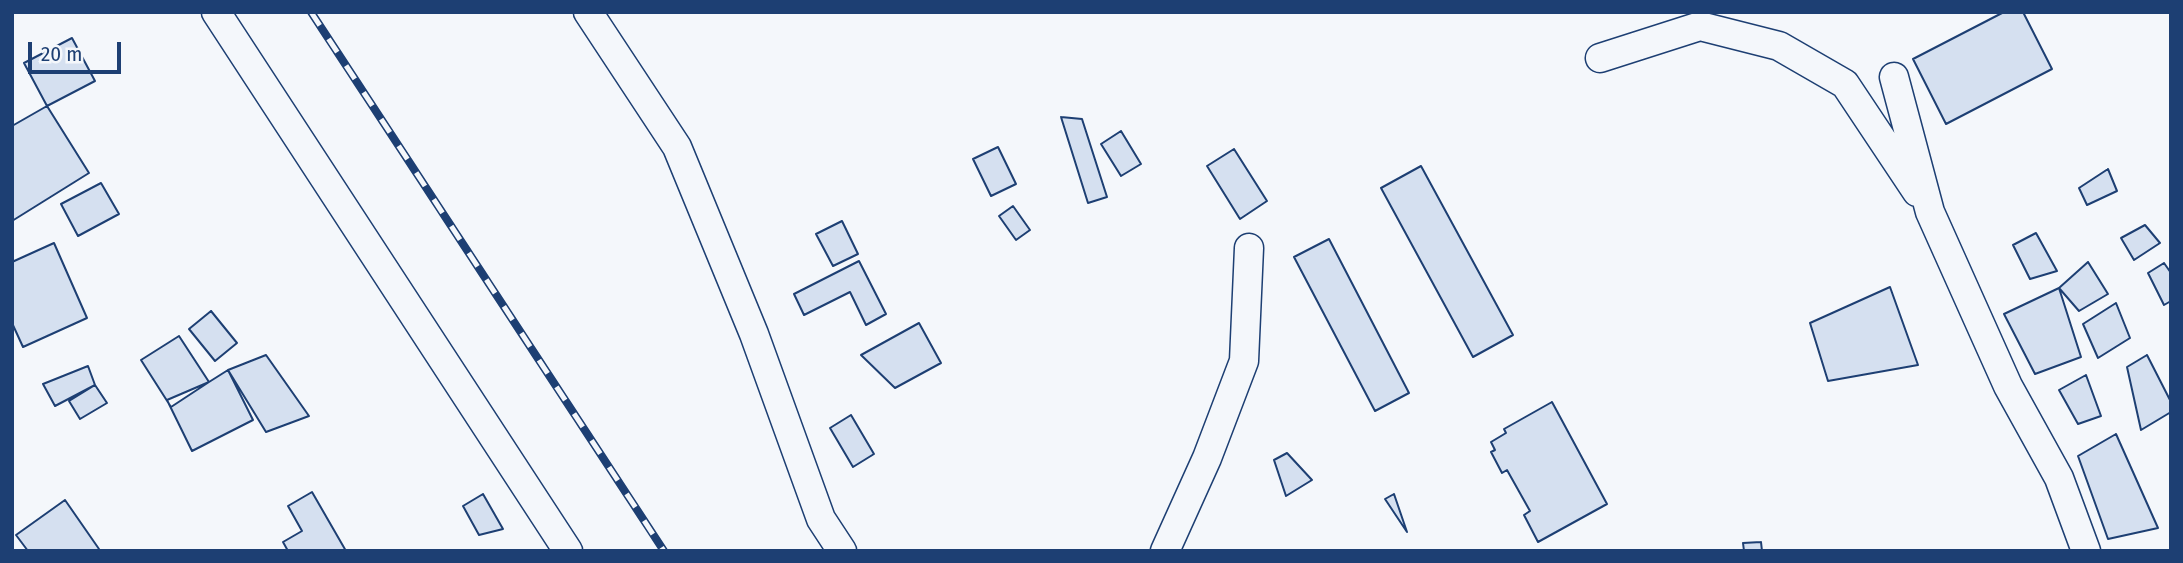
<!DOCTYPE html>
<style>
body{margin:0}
#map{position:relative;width:2183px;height:563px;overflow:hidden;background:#f4f7fb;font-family:"Fira Sans Condensed",sans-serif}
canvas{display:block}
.frame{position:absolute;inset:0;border:14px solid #1d3f73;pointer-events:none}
.scale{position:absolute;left:28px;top:42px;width:93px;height:32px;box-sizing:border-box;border:4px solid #1d3f73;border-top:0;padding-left:9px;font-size:21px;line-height:24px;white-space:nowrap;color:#1d3f73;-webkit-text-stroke:5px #f4f7fb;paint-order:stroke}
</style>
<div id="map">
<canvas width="2183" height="563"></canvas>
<div class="frame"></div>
<div class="scale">20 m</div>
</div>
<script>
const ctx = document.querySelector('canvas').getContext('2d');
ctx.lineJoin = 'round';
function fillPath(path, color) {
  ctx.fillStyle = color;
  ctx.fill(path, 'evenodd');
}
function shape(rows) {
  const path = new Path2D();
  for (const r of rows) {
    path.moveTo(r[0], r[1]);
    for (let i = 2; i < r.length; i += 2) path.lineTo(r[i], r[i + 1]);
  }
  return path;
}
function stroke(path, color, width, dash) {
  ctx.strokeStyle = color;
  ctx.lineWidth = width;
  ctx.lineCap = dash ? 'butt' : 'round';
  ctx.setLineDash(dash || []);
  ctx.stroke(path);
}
const building = shape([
 [2004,12,2023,12,2052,69,1946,124,1913,59,2004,12],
 [72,38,95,81,47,106,24,63,72,38],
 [47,106,89,173,12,221,12,126,47,106],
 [1061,117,1082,119,1107,197,1088,203,1061,117],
 [1121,131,1141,164,1121,176,1101,144,1121,131],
 [998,147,1016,184,991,196,973,159,998,147],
 [1234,149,1267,201,1240,219,1207,166,1234,149],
 [1421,166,1513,335,1473,357,1381,188,1421,166],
 [2108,169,2117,191,2087,205,2079,188,2108,169],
 [101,183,119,214,78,236,61,204,101,183],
 [1013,206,1030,230,1016,240,999,216,1013,206],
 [842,221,858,254,833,266,816,234,842,221],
 [2145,225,2160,243,2134,260,2121,238,2145,225],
 [2036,233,2057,271,2030,279,2013,245,2036,233],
 [1329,239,1409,393,1375,411,1294,257,1329,239],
 [54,243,87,318,23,347,12,323,12,262,54,243],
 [859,261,886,314,866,325,850,292,804,315,794,294,859,261],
 [2088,262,2108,294,2079,311,2059,288,2088,262],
 [2164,263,2171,273,2171,301,2164,305,2148,273,2164,263],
 [1890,287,1918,365,1828,381,1810,323,1890,287],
 [2059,288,2081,357,2035,374,2004,314,2059,288],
 [2116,303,2130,338,2098,358,2083,324,2116,303],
 [211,311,237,343,215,361,189,329,211,311],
 [919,323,941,363,895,388,861,355,919,323],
 [179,336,209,382,171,407,141,360,179,336],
 [266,355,309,416,266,432,228,370,266,355],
 [2147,355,2171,402,2171,412,2141,430,2127,367,2147,355],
 [88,366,95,385,55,406,43,384,88,366],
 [228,370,253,420,192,451,167,400,209,382,228,370],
 [2086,375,2101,416,2078,424,2059,390,2086,375],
 [95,385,107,403,80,419,69,401,95,385],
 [1552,402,1607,504,1538,542,1524,515,1530,511,1507,470,1502,473,1491,452,1495,450,1491,442,1506,433,1504,429,1552,402],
 [851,415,874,454,853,467,830,428,851,415],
 [2116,434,2158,528,2108,539,2078,456,2116,434],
 [1287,453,1312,480,1286,496,1274,460,1287,453],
 [312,492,346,551,288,551,283,542,302,531,288,506,312,492],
 [483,494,503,529,479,535,463,506,483,494],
 [1394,494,1407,532,1385,499,1394,494],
 [65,500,99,549,96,551,28,551,16,535,65,500],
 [1761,542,1762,551,1744,551,1743,543,1761,542]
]);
fillPath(building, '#d5e0f0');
stroke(building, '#1d3f73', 2);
const minor = shape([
 [216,12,568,551],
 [588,12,677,147,754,334,821,519,842,551],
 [1600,58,1700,26,1779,46,1845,84,1917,192],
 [1894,77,1930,212,2008,386,2059,478,2086,551],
 [1165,551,1207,458,1244,361,1249,248]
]);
stroke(minor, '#1d3f73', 31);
stroke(minor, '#f4f7fb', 28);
const rail = shape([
 [311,12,664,551]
]);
stroke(rail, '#1d3f73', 8);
stroke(rail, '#f4f7fb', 5, [16]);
</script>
